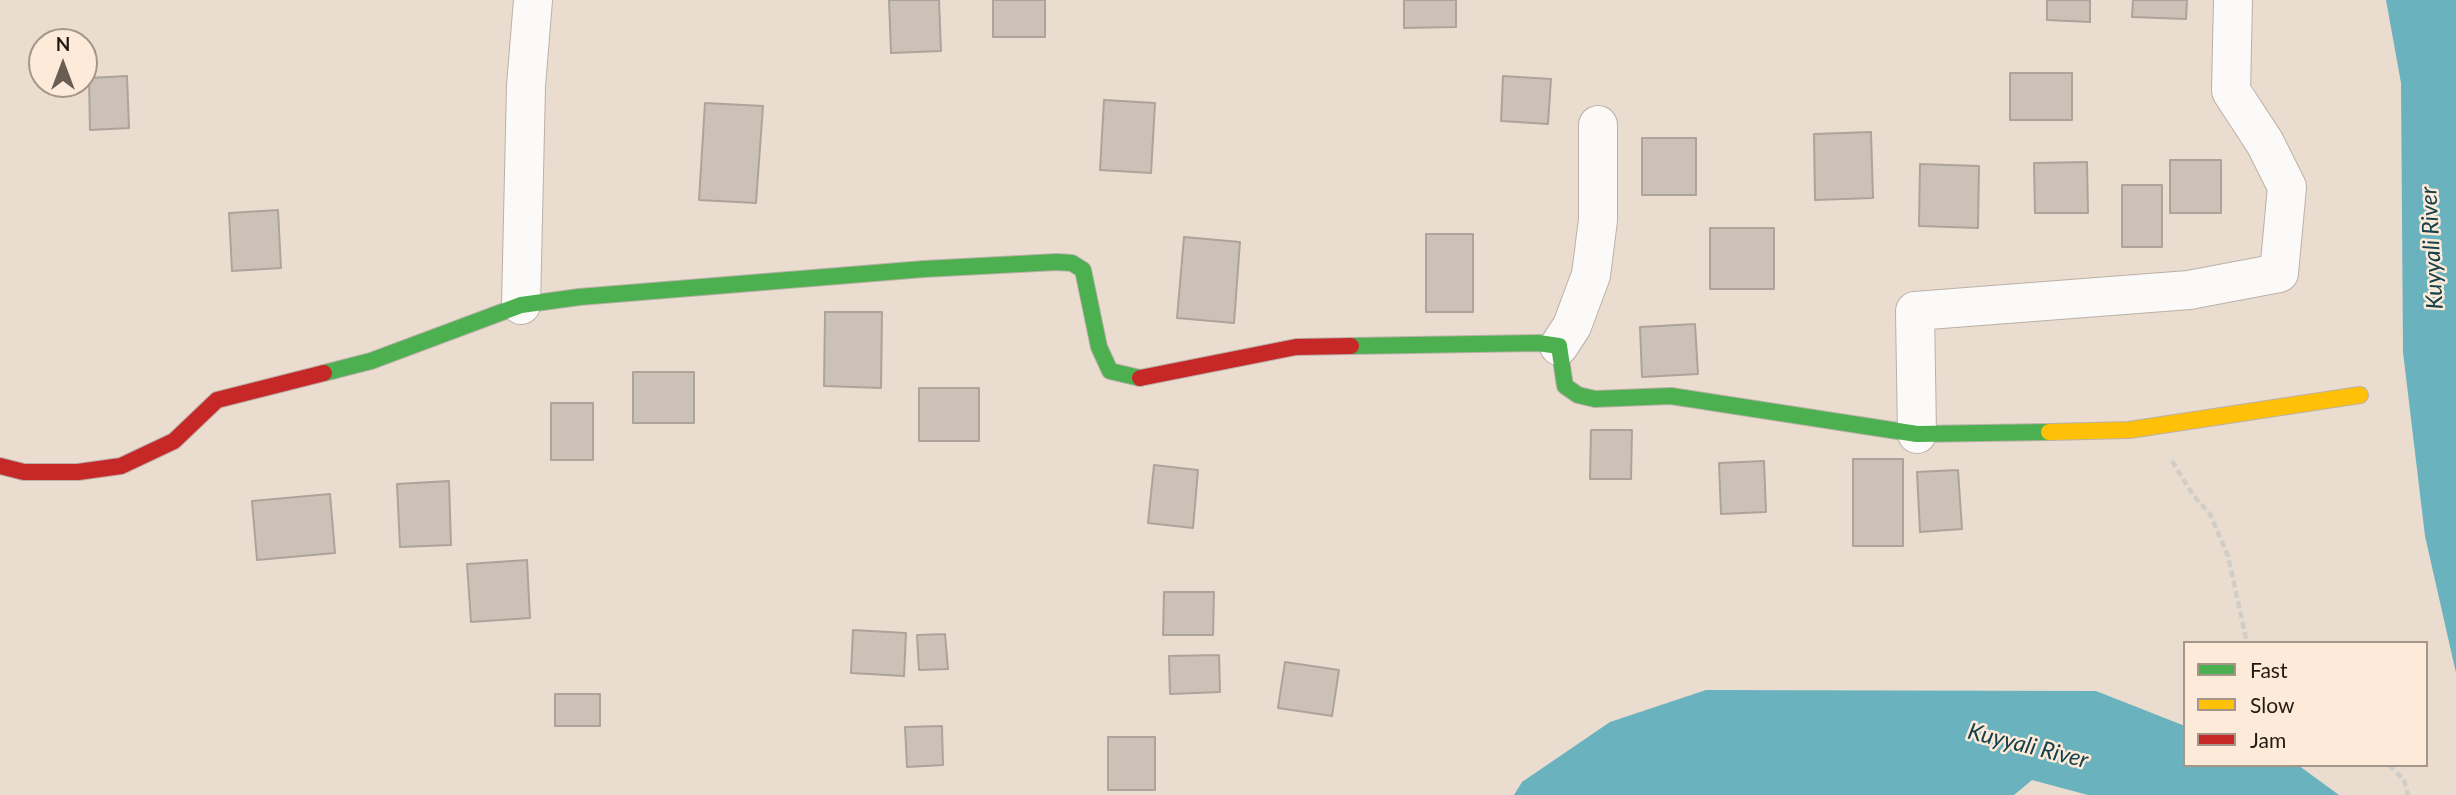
<!DOCTYPE html>
<style>
body{margin:0}
#map{position:relative;width:2456px;height:795px;overflow:hidden;background:#eaddd0;font-family:Lato,sans-serif}
canvas{display:block}
.legend{position:absolute;left:2183px;top:641px;width:245px;height:126px;box-sizing:border-box;background:#feead9;border:2px solid #a69689;margin:0;padding:9px 12px;list-style:none;font-size:21px;color:#221911}
.legend li{display:flex;align-items:center;gap:14px;height:35px}
.legend b{width:35px;border:2px solid #a69689}
.north{position:absolute;left:28px;top:28px;width:70px;height:70px;box-sizing:border-box;background:#feead9;border:2px solid #a69689;border-radius:50%;rotate:0deg;font-size:19px;font-weight:700;line-height:28px;text-align:center;color:#221911}
.north::after{content:'';display:block;margin:auto;width:24px;height:32px;background:#685e54;clip-path:polygon(50% 0,100% 100%,50% 72%,0 100%)}
</style>
<div id="map">
<canvas width="2456" height="795"></canvas>
<ul class="legend">
<li><b style="height:9px;background:#4caf50"></b>Fast</li>
<li><b style="height:9px;background:#ffc107"></b>Slow</li>
<li><b style="height:9px;background:#c62828"></b>Jam</li>
</ul>
<div class="north">N</div>
</div>
<script>
const ctx = document.querySelector('canvas').getContext('2d');
ctx.lineJoin = 'round';
function fillPath(path, color) {
  ctx.fillStyle = color;
  ctx.fill(path, 'evenodd');
}
function shape(rows) {
  const path = new Path2D();
  for (const r of rows) {
    path.moveTo(r[0], r[1]);
    for (let i = 2; i < r.length; i += 2) path.lineTo(r[i], r[i + 1]);
  }
  return path;
}
function stroke(path, color, width, dash) {
  ctx.strokeStyle = color;
  ctx.lineWidth = width;
  ctx.lineCap = dash ? 'butt' : 'round';
  ctx.setLineDash(dash || []);
  ctx.stroke(path);
}
function write(font, color, halo, rows, align = 'center') {
  ctx.font = font + ' Lato,sans-serif';
  ctx.lineWidth = 5;
  ctx.setLineDash([]);
  ctx.textBaseline = 'middle';
  ctx.strokeStyle = halo;
  ctx.fillStyle = color;
  for (const [text, x, y, turn = 0] of rows) {
    ctx.save();
    ctx.translate(x, y);
    ctx.rotate((+turn || 0) * Math.PI / 180);
    ctx.textAlign = isNaN(turn) ? turn : align;
    if (halo) ctx.strokeText(text, 0, 0);
    ctx.fillText(text, 0, 0);
    ctx.restore();
  }
}
fillPath(shape([
 [2386,0,2456,0,2456,673,2425,536,2403,352,2401,83],
 [1706,690,2096,691,2185,726,2185,765,2298,765,2339,795,2088,795,2032,780,2014,795,1514,795,1522,782,1610,722]
]), '#69b2be');
const building = shape([
 [889,0,939,0,941,51,891,53,889,0],
 [993,0,1045,0,1045,37,993,37,993,0],
 [1404,0,1456,0,1456,27,1404,28,1404,0],
 [2047,0,2090,0,2090,22,2047,20,2047,0],
 [2133,0,2187,0,2186,19,2132,17,2133,0],
 [2010,73,2072,73,2072,120,2010,120,2010,73],
 [127,76,129,128,90,130,89,78,127,76],
 [1503,76,1551,79,1548,124,1501,121,1503,76],
 [1104,100,1155,103,1151,173,1100,170,1104,100],
 [705,103,763,106,756,203,699,200,705,103],
 [1871,132,1873,198,1815,200,1814,134,1871,132],
 [1642,138,1696,138,1696,195,1642,195,1642,138],
 [2170,160,2221,160,2221,213,2170,213,2170,160],
 [2087,162,2088,213,2035,213,2034,163,2087,162],
 [1920,164,1979,166,1978,228,1919,226,1920,164],
 [2122,185,2162,185,2162,247,2122,247,2122,185],
 [278,210,281,268,232,271,229,213,278,210],
 [1710,228,1774,228,1774,289,1710,289,1710,228],
 [1426,234,1473,234,1473,312,1426,312,1426,234],
 [1184,237,1240,242,1234,323,1177,318,1184,237],
 [825,312,882,312,881,388,824,386,825,312],
 [1695,324,1698,374,1642,377,1640,327,1695,324],
 [633,372,694,372,694,423,633,423,633,372],
 [919,388,979,388,979,441,919,441,919,388],
 [551,403,593,403,593,460,551,460,551,403],
 [1591,430,1632,430,1631,479,1590,479,1591,430],
 [1853,459,1903,459,1903,546,1853,546,1853,459],
 [1764,461,1766,512,1721,514,1719,463,1764,461],
 [1154,465,1198,470,1193,528,1148,523,1154,465],
 [1958,470,1962,529,1920,532,1917,472,1958,470],
 [449,481,451,545,400,547,397,484,449,481],
 [330,494,335,553,257,560,252,501,330,494],
 [527,560,530,618,471,622,467,564,527,560],
 [1164,592,1214,592,1213,635,1163,635,1164,592],
 [853,630,906,633,904,676,851,673,853,630],
 [945,634,948,669,919,670,917,635,945,634],
 [1219,655,1220,692,1170,694,1169,656,1219,655],
 [1285,662,1339,670,1332,716,1278,708,1285,662],
 [555,694,600,694,600,726,555,726,555,694],
 [942,726,943,765,907,767,905,727,942,726],
 [1108,737,1155,737,1155,790,1108,790,1108,737]
]);
fillPath(building, '#ccc1b7');
stroke(building, '#aea39a', 2);
const street = shape([
 [521,305,526,86,533,0],
 [1559,346,1572,326,1591,275,1598,220,1598,125],
 [1917,434,1915,311,2189,290,2279,273,2287,187,2265,143,2231,91,2233,0]
]);
const fast = shape([
 [1351,346,1538,343,1559,346,1565,386,1578,395,1595,399,1671,396,1917,434,2049,432],
 [324,373,371,361,521,305,579,297,924,269,1057,262,1072,263,1083,270,1099,347,1110,371,1140,378]
]);
const slow = shape([
 [2049,432,2129,430,2360,395]
]);
const jam = shape([
 [1140,378,1296,347,1351,346],
 [0,466,24,472,78,472,121,466,174,441,217,400,324,373]
]);
stroke(street, '#bbb0a7', 40);
stroke(fast, '#bbb0a7', 18);
stroke(slow, '#bbb0a7', 18);
stroke(jam, '#bbb0a7', 18);
stroke(shape([
 [2172,461,2193,495,2210,514,2228,556,2247,643],
 [2389,765,2404,780,2408,795]
]), '#d1cdc9', 4.5, [7, 3.5]);
stroke(street, '#fcfaf8', 38);
stroke(fast, '#4caf50', 16);
stroke(slow, '#ffc107', 16);
stroke(jam, '#c62828', 16);
write('italic 23px', '#13424c', '#feead9', [
 ["Kuyyali River",2432,248,-93],
 ["Kuyyali River",2028,746,14]
]);
</script>
